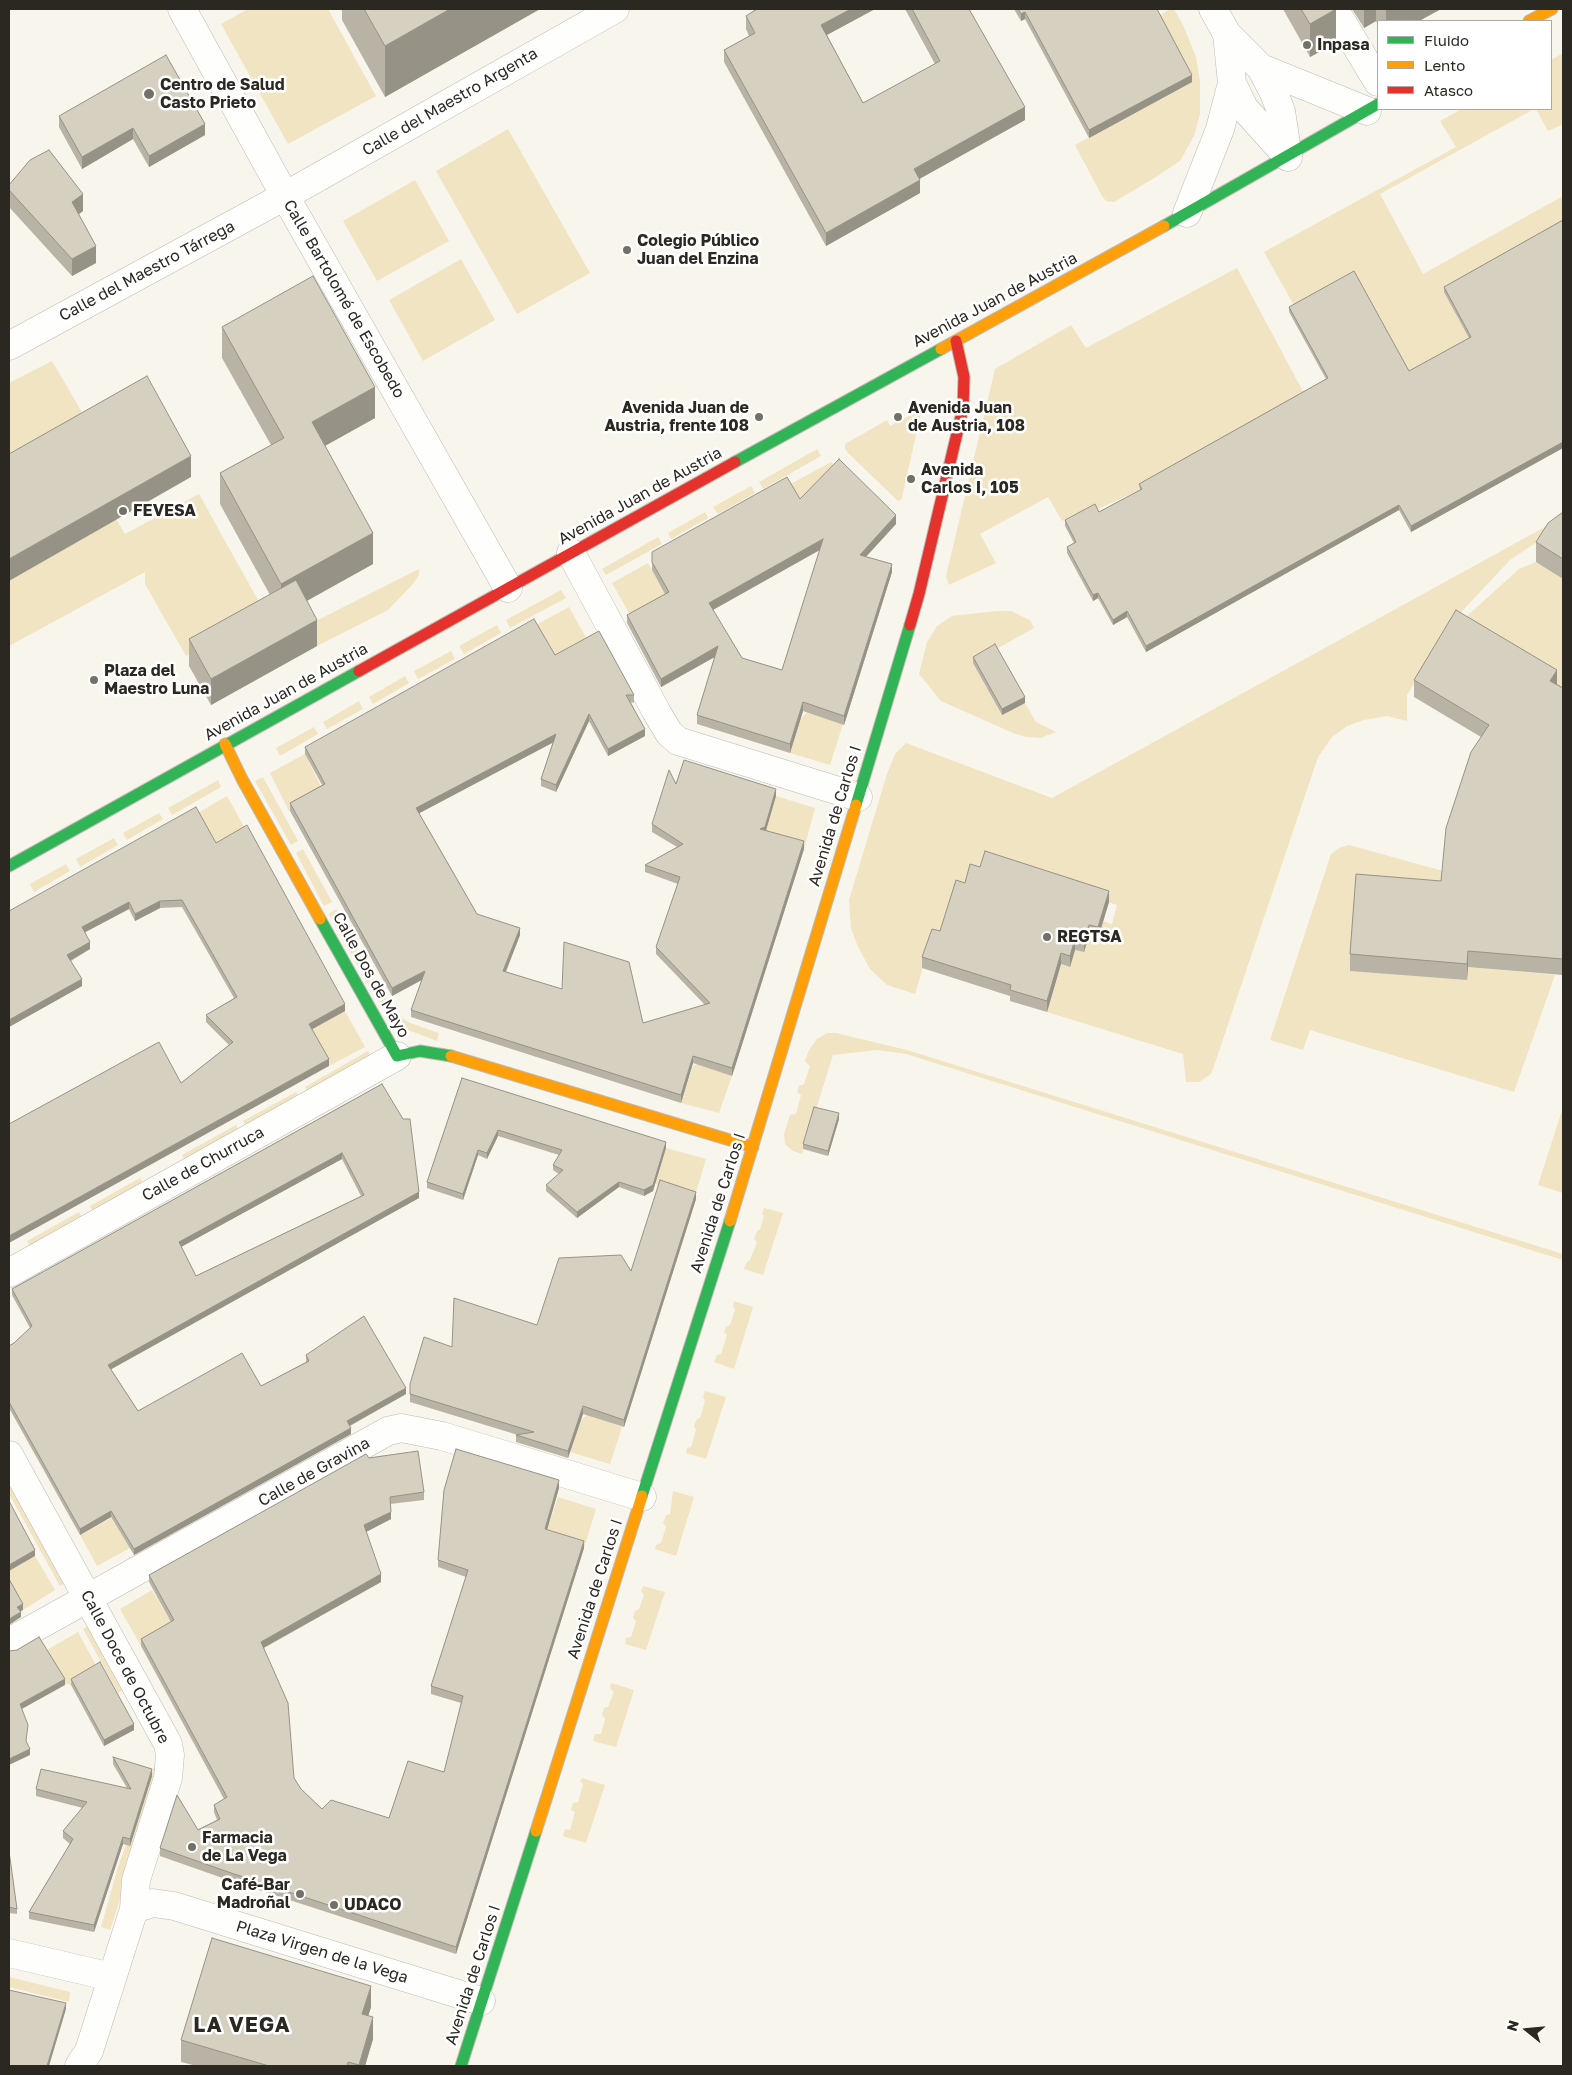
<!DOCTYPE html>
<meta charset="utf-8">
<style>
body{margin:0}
#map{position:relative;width:1572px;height:2075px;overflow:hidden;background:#f8f5ec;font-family:"Golos Text",sans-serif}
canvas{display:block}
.frame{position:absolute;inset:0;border:10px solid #2b2821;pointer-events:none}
.legend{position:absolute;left:1377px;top:20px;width:175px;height:90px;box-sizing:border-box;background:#fff;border:1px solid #aaa9a6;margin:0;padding:6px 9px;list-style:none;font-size:15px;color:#2b2821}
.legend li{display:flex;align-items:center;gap:10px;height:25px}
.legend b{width:25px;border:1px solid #aaa9a6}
.north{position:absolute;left:1502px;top:2005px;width:50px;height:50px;-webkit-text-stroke:4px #fff;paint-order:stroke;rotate:287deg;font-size:14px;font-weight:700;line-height:20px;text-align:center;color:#2b2821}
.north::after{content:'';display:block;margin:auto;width:18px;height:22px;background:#2b2821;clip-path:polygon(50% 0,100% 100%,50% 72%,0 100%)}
</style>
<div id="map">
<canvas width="1572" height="2075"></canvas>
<div class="frame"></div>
<ul class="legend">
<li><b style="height:6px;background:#30b455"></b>Fluido</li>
<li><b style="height:6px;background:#ff9f0a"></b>Lento</li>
<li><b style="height:6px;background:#e5322d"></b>Atasco</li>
</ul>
<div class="north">N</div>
</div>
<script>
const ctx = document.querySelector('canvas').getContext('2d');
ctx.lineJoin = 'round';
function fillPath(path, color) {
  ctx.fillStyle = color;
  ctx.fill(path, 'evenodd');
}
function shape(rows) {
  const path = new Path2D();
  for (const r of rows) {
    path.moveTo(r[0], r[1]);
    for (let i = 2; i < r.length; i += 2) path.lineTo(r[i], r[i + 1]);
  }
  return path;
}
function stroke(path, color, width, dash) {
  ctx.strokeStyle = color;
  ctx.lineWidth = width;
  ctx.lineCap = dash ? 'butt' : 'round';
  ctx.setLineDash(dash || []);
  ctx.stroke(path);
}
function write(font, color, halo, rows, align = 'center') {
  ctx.font = font + ' "Golos Text",sans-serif';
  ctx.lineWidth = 5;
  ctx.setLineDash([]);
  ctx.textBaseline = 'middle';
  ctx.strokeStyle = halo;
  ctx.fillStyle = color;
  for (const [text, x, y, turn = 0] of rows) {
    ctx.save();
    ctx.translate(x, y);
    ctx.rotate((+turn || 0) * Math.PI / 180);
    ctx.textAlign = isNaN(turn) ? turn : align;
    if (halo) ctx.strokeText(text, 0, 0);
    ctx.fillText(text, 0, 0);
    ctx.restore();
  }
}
fillPath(shape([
 [248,9,328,9,376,96,288,144,221,24],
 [1170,9,1174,9,1183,25,1196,57,1200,81,1200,114,1194,136,1180,161,1156,177,1114,202,1106,201,1102,196,1075,145,1192,82,1157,17],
 [1563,53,1563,124,1548,131,1536,109,1551,109,1551,60],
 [1462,109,1534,109,1380,194,1423,274,1563,196,1563,226,1471,342,1409,377,1296,309,1264,252,1456,147,1440,121],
 [508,129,590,273,517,314,436,171],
 [415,180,449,241,377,281,343,221],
 [461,259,495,320,423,361,389,300],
 [1237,268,1306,397,1139,490,1079,518,1076,513,1062,521,1048,497,980,534,996,563,949,585,946,576,995,369,1071,325,1086,348],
 [52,361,86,419,9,476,9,383],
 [916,404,919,404,921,413,902,497,901,500,898,501,848,453,845,449,845,444,887,420,890,426,911,415,909,408],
 [817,449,821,456,763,489,759,482],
 [831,462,837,470,797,504,787,486],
 [751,486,755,493,718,514,713,507],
 [199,494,264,611,186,656,145,584,145,572,9,646,9,581,116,519,125,534],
 [705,512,708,518,671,539,668,533],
 [1563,517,1537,542,1510,560,1451,623,1407,695,1407,721,1387,716,1364,720,1347,726,1332,737,1318,757,1216,1060,1211,1074,1199,1082,1186,1082,1183,1054,1047,1012,1061,964,1070,967,1075,950,1084,952,1089,936,1098,938,1103,921,1112,924,1117,905,985,862,940,943,931,940,915,994,887,985,870,969,858,947,851,928,849,900,887,774,895,754,906,743,1052,798],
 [658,537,662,544,606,575,602,569],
 [1536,562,1563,579,1563,705,1456,626,1519,569],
 [648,563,666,595,633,620,612,583],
 [419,569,419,575,412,585,388,610,317,646,306,626],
 [561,590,566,598,510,628,506,620],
 [569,607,589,643,556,661,534,626],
 [996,611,1011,611,1030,620,1034,628,973,662,1002,715,1025,703,1036,722,1056,732,1040,738,1027,737,1013,733,941,701,919,674,927,642,937,626,952,616],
 [497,625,501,633,464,654,459,646],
 [451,651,455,659,418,679,414,671],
 [405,676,409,683,373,704,369,697],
 [359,701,363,709,327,729,323,722],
 [807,712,843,724,830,765,790,753,800,720],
 [314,727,318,734,280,756,276,748],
 [305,754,323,791,289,811,270,773],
 [263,777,298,841,291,845,255,781],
 [218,780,221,787,172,815,168,808],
 [227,796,247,832,218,849,196,814],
 [776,796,815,808,804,849,765,834],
 [159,813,163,819,127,840,123,833],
 [114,838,118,845,80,867,76,859],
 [1349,845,1508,889,1468,967,1555,975,1514,1092,1310,1030,1303,1050,1270,1040,1331,854,1339,848],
 [303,849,332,902,324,906,296,853],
 [66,864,70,871,34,892,30,884],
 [336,909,366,964,359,968,329,914],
 [371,971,394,1012,410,1023,439,1033,437,1041,395,1025,363,976],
 [345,1011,365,1047,329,1066,309,1031],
 [827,1033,836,1033,907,1050,1563,1254,1563,1260,906,1054,877,1050,833,1055,802,1154,793,1151,785,1144,784,1134,790,1115,796,1114,801,1095,797,1092,799,1086,804,1084,810,1066,805,1061,809,1050,817,1039],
 [368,1051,372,1059,308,1094,305,1087],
 [697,1064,732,1076,719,1113,681,1103,693,1066],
 [296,1092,300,1098,247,1128,243,1121],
 [1563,1107,1563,1193,1538,1185],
 [236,1125,239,1131,185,1161,182,1155],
 [666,1148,706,1159,694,1199,659,1188,656,1183],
 [140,1178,144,1185,93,1213,90,1206],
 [764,1208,783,1213,763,1275,744,1269,747,1262,750,1260,757,1242,754,1239,757,1231,760,1229,764,1216,762,1214],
 [79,1212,83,1219,31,1248,27,1241],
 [734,1301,753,1307,734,1369,714,1362,717,1355,721,1354,727,1335,724,1332,726,1327,730,1325,735,1310,733,1306],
 [705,1391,726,1397,706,1459,686,1453,687,1448,691,1447,696,1430,694,1426,697,1419,700,1418,705,1401,703,1397],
 [587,1415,622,1427,610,1464,570,1452,580,1421],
 [13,1486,66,1582,60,1586,9,1494,9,1489],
 [673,1491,694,1497,676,1556,655,1549,656,1545,661,1543,666,1527,663,1523,666,1515,670,1514],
 [558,1497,596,1509,584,1548,548,1538,546,1533],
 [111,1518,130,1548,97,1566,80,1535],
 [35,1556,55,1590,23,1610,9,1585,9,1571],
 [643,1586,665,1592,646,1650,625,1644,626,1638,631,1637,636,1621,633,1618,635,1611,639,1609,644,1595,641,1591],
 [152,1590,174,1627,141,1646,120,1609],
 [90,1625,125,1689,118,1693,83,1629],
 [78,1632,98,1669,71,1685,64,1683,45,1651],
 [611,1683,634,1690,616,1747,593,1741,595,1734,601,1734,605,1719,602,1715,604,1708,608,1707,614,1692,610,1688],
 [156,1761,160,1779,110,1930,101,1927,118,1867],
 [582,1778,605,1785,586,1843,563,1836,565,1829,570,1830,575,1812,571,1810,573,1803,578,1802,583,1784,580,1781],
 [9,1977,70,1992,69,2002,9,1987]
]), '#f1e4c2');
const street = shape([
 [182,9,285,196,508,588],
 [1213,9,1227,34,1261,68,1274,93,1281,111,1288,157],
 [1334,9,1378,82],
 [1261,68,1367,111],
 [1232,83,1244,108,1288,157],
 [1187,213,1220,129,1232,83,1227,34],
 [9,346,285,196,615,9],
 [571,553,656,711,669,733,678,741,858,797],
 [9,1273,397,1056],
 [9,1455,168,1744,170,1755,168,1778,136,1880,134,1909,89,2051,79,2066],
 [9,1642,388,1431,401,1428,442,1436,642,1497],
 [134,1909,153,1903,174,1906,481,2001],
 [9,1953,112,1977]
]);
const fast = shape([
 [1164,226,1378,104],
 [735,462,941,349],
 [856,805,910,625],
 [9,866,359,671],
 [320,919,397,1056,420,1051,451,1056],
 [642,1496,730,1221],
 [461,2066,536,1831]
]);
const slow = shape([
 [1529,21,1552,9],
 [941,349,1164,226],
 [225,744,242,779,320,919],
 [451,1056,753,1147],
 [730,1221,856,805],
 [536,1831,642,1496]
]);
const jam = shape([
 [910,625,919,594,963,408,964,377,956,341],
 [359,671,735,462]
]);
stroke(street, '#bdbab3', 29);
stroke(fast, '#bdbab3', 13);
stroke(slow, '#bdbab3', 13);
stroke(jam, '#bdbab3', 13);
stroke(street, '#fefefc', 28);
stroke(fast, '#30b455', 11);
stroke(slow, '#ff9f0a', 11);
stroke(jam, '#e5322d', 11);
fillPath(shape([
 [342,9,540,9,385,97,342,20],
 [754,9,875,9,827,35,863,103,935,64,905,9,969,9,1025,120,919,179,920,193,826,246,724,62,724,50,749,36,746,29,746,16,754,11],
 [1014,9,1157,9,1192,82,1089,138,1025,19,1021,21],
 [1283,9,1336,9,1336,43,1310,57],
 [1352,9,1441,9,1419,21,1378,21,1378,25,1376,21,1364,28],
 [59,116,205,135,149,167,133,139,82,169,59,127],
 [9,185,83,211,79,214,96,263,72,276,9,207],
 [1563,220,1563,448,1411,532,1399,510,1146,652,1127,617,1113,625,1098,598,1093,601,1067,553,1067,547,1074,543,1065,526,1065,520,1099,512,1140,490,1139,484,1326,379,1289,312,1289,307,1409,371,1469,338,1444,292,1444,287],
 [222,327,375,418,325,446,373,564,307,601,317,646,211,705,189,666,189,639,270,595,220,504,220,473,271,445,222,358],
 [800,499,896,524,866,557,892,572,844,725,803,711,790,753,697,724,697,715,715,657,661,687,627,623,627,615,665,594,652,570,652,552],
 [820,550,782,670,742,658,713,610],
 [1563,512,1563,579,1536,562,1536,542],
 [555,655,634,695,634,703,631,702,645,736,608,756,589,721,556,792,541,786,541,779,553,742,419,813,477,914,520,935,506,972,643,1023,705,1005,656,954,656,947,678,884,645,872,645,865,677,847,652,832,652,824,676,784,776,796,766,830,804,849,732,1076,693,1063,681,1103,411,1017,411,1010,422,980,392,996,290,811,290,803,322,785,305,754,305,747],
 [973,657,1025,703,1002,715,973,663],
 [1414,680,1557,684,1563,688,1563,975,1468,967,1467,980,1350,971,1350,954,1441,881,1481,737,1414,697],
 [216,843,345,1011,312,1029,329,1066,181,1083,229,1045,206,1022,206,1015,234,998,182,907,160,908,135,921,129,909,84,932,90,949,71,961,82,986,9,1027,9,911],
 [965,883,1109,902,1098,938,1089,936,1084,952,1075,950,1070,967,1061,964,1047,1012,1010,1001,1010,996,922,968,922,957,940,931],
 [462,1078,666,1148,653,1191,644,1196,619,1187,577,1218,546,1191,546,1185,559,1174,553,1170,553,1165,559,1155,498,1136,487,1159,478,1155,463,1200,427,1188,427,1182],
 [382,1084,419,1198,111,1369,138,1411,261,1386,306,1362,306,1355,406,1394,350,1426,351,1434,134,1555,111,1517,80,1535,9,1408,9,1346,14,1343,30,1328,12,1295,12,1289],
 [342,1159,361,1196,196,1276,181,1247],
 [839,1119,828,1156,803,1149,803,1144],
 [696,1199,624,1427,583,1414,568,1458,516,1442,516,1435,518,1435,410,1402,410,1384,452,1347,537,1325,631,1271],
 [369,1458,424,1492,424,1500,390,1504,391,1519,366,1532,381,1582,264,1648,294,1778,301,1789,322,1809,389,1818,444,1772,461,1703,431,1694,431,1686,466,1577,438,1567,438,1560,559,1488,547,1530,584,1548,456,1954,234,1882,160,1856,160,1848,217,1820,214,1812,214,1805,224,1799,141,1646,141,1639,171,1622,149,1582,149,1575],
 [71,1679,134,1730,104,1746,71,1685],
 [113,1757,152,1776,130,1846,123,1844,94,1932,29,1919,29,1912,70,1844,63,1838,63,1831,83,1808,36,1796,36,1789,127,1788,113,1764],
 [9,1851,17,1909,17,1914,9,1913],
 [371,2007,368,2016,373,2039,365,2066,197,2066,181,2062,181,2040]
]), '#b8b3a5');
fillPath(shape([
 [450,9,540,9,385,97,385,46],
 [851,9,875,9,821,38,821,25],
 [1336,9,1336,43,1310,57,1310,24],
 [1364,9,1376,9,1376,21,1364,28],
 [1386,9,1441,9,1419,21,1386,21],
 [1025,12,1025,19,1021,21,1021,14],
 [1192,75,1192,82,1089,138,1089,130],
 [1025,107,1025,120,914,182,914,169],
 [205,124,205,135,149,167,149,156],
 [133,128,133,139,82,169,82,157],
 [920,180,920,193,826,246,826,233],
 [83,194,83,211,72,219,72,202],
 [96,246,96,263,72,276,72,259],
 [375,387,375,418,312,453,312,422],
 [1563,442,1563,448,1411,532,1411,526],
 [191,456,191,477,9,581,9,559],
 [1399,505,1399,510,1146,652,1146,646],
 [896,515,896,524,860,563,860,555],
 [373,533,373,564,281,615,281,584],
 [823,539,823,548,709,612,709,603],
 [892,564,892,572,844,725,844,716],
 [1098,593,1098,598,1093,601,1093,595],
 [1127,611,1127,617,1113,625,1113,620],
 [317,620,317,646,211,705,211,679],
 [718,646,718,655,661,687,661,679],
 [1557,670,1557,686,1550,681],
 [1025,697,1025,703,1002,715,1002,709],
 [803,702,803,711,790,753,790,744],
 [589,714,589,721,556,792,556,785],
 [645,729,645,736,608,756,608,749],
 [556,734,556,741,416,815,416,808],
 [776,789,776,796,765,834,760,829],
 [804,841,804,849,732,1076,732,1068],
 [1109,891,1109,902,1098,938,1098,927],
 [160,901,160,908,135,921,135,914],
 [129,902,129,909,82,934,82,927],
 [1089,925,1089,936,1084,952,1084,941],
 [520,928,520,935,503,978,503,971],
 [1075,939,1075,950,1070,967,1070,956],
 [90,942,90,949,67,962,67,955],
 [1468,951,1468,967,1467,980,1467,964],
 [1061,953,1061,964,1047,1012,1047,1001],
 [425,971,425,978,392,996,392,988],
 [82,979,82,986,9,1027,9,1020],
 [345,1004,345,1011,309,1031,309,1024],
 [693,1056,693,1063,681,1103,681,1095],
 [329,1059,329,1066,9,1243,9,1236],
 [839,1113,839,1119,828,1156,828,1151],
 [498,1130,498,1136,487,1159,487,1153],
 [666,1142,666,1148,653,1191,644,1196,644,1190],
 [478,1150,478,1155,463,1200,463,1194],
 [342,1153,342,1159,179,1248,179,1242],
 [619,1182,619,1187,577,1218,577,1212],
 [419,1192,419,1198,108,1371,108,1365],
 [696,1192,696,1199,624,1427,624,1420],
 [406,1388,406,1394,347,1427,347,1421],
 [583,1406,583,1414,568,1458,568,1451],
 [351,1428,351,1434,134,1555,134,1549],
 [559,1480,559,1488,545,1537,545,1529],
 [111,1511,111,1517,80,1535,80,1529],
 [391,1512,391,1519,364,1533,364,1525],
 [584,1541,584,1548,456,1954,456,1947],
 [35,1550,35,1556,9,1571,9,1565],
 [381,1574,381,1582,261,1649,261,1642],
 [23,1604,23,1610,17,1613,17,1607],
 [21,1612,21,1617,9,1625,9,1619],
 [65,1679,65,1685,20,1710,20,1704],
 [134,1724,134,1730,104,1746,104,1740],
 [30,1749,30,1755,9,1765,9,1759],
 [152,1769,152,1776,130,1846,130,1839],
 [123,1837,123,1844,94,1932,94,1925],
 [371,1986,371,2007,362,2036,362,2014],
 [66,2003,66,2009,49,2066,47,2066],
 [373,2017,373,2039,365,2066,359,2066]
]), '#969286');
const building = shape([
 [364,9,450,9,385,46,364,9],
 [757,9,851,9,821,25,863,103,940,61,912,9,969,9,1025,107,914,169,920,180,826,233,724,50,755,33,746,16,757,9],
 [1018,9,1157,9,1192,75,1089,130,1025,12,1021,14,1018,9],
 [1301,9,1336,9,1310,24,1301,9],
 [166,55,205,124,149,156,133,128,82,157,59,116,166,55],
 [49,150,83,194,72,202,96,246,72,259,9,190,9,185,30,160,49,150],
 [1563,220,1563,442,1411,526,1399,505,1146,646,1127,611,1113,620,1098,593,1093,595,1067,547,1076,542,1065,520,1095,504,1099,512,1142,489,1139,484,1328,378,1289,307,1354,271,1409,371,1471,337,1444,287,1563,220],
 [313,276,375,387,312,422,373,533,281,584,220,473,284,438,222,327,313,276],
 [147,376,191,456,9,559,9,454,147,376],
 [839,459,896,515,860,555,892,564,844,716,803,702,790,744,697,715,718,646,661,679,627,615,669,592,652,562,652,552,787,477,800,499,839,459],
 [823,539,782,670,742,658,709,603,823,539],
 [1563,512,1563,559,1536,542,1548,523,1563,512],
 [296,580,317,620,211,679,189,639,296,580],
 [1456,610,1557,670,1550,681,1563,688,1563,959,1468,951,1467,964,1350,954,1356,874,1441,881,1446,828,1471,752,1489,725,1414,680,1456,610],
 [534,619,555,655,599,631,634,695,626,695,645,729,608,749,589,714,556,785,541,779,556,734,416,808,477,914,520,928,503,971,562,989,564,942,629,962,643,1023,710,1003,656,947,680,877,645,865,683,844,652,824,669,770,676,784,684,760,776,789,765,827,760,829,804,841,732,1068,693,1056,681,1095,411,1010,425,971,392,988,290,803,325,784,305,747,534,619],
 [995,644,1025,697,1002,709,973,657,995,644],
 [196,807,216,843,247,825,345,1004,309,1024,329,1059,9,1236,9,1124,159,1042,181,1083,233,1042,206,1015,237,997,182,900,160,901,135,914,129,902,82,927,90,942,67,955,82,979,9,1020,9,911,196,807],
 [985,851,1109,891,1098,927,1089,925,1084,941,1075,939,1070,956,1061,953,1047,1001,1010,990,1011,985,922,957,932,929,940,931,956,880,965,883,970,864,980,867,985,851],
 [462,1078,666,1142,653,1185,644,1190,619,1182,577,1212,546,1185,563,1170,553,1165,562,1150,498,1130,487,1153,478,1150,463,1194,427,1182,462,1078],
 [382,1084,403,1119,410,1119,419,1192,108,1365,138,1411,242,1353,261,1386,309,1361,306,1355,364,1316,406,1388,347,1421,351,1428,134,1549,111,1511,80,1529,9,1402,9,1346,14,1343,32,1326,12,1289,382,1084],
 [342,1153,364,1195,196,1276,179,1242,342,1153],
 [814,1107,839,1113,828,1151,803,1144,814,1107],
 [660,1180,696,1192,624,1420,583,1406,568,1451,516,1435,534,1432,410,1394,410,1384,424,1337,452,1347,454,1298,537,1325,559,1258,621,1255,631,1271,660,1180],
 [456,1449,559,1480,545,1529,584,1541,456,1947,234,1874,160,1848,177,1795,198,1830,220,1819,214,1805,227,1797,141,1639,174,1620,149,1575,366,1454,369,1458,418,1451,424,1492,390,1497,391,1512,364,1525,381,1574,261,1642,288,1703,294,1778,301,1789,322,1809,331,1800,389,1818,408,1761,444,1772,463,1696,431,1686,468,1570,438,1560,444,1490,456,1449],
 [9,1501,35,1550,9,1565,9,1501],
 [9,1579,23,1604,17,1607,21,1612,9,1619,9,1579],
 [39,1637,65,1679,20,1704,28,1725,26,1741,30,1749,9,1759,9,1651,17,1650,39,1637],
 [100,1662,134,1724,104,1740,71,1679,100,1662],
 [113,1757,152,1769,130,1839,123,1837,94,1925,29,1912,73,1839,63,1831,87,1802,36,1789,41,1769,131,1789,113,1757],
 [9,1851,17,1909,9,1907,9,1851],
 [212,1938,371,1986,362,2014,373,2017,359,2065,348,2062,347,2066,269,2066,181,2040,212,1938],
 [9,1990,66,2003,47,2066,9,2066,9,1990]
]);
fillPath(building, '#d6d0c0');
stroke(building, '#969286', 1);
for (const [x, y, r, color] of [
 [1307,45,5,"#737068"],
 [149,94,6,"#737068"],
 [627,250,5,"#737068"],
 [759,417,5,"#737068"],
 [898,417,5,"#737068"],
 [911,479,5,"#737068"],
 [123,511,5,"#737068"],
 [94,680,5,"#737068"],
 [1047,937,5,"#737068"],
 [192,1847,5,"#737068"],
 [300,1894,5,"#737068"],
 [334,1905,5,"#737068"]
]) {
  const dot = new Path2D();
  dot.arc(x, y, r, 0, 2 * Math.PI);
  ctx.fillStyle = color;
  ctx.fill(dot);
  stroke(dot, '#fff', 2);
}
write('bold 16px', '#2b2821', '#fff', [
 ["Inpasa",1317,45],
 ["Centro de Salud",160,85],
 ["Casto Prieto",160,103],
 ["Colegio Público",637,241],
 ["Juan del Enzina",637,259],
 ["Avenida Juan de",749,408,"right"],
 ["Austria, frente 108",749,426,"right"],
 ["Avenida Juan",908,408],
 ["de Austria, 108",908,426],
 ["Avenida",921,470],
 ["Carlos I, 105",921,488],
 ["FEVESA",133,511],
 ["Plaza del",104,671],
 ["Maestro Luna",104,689],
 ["REGTSA",1057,937],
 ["Farmacia",202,1838],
 ["de La Vega",202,1856],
 ["Café-Bar",290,1885,"right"],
 ["Madroñal",290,1903,"right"],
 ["UDACO",344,1905]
], 'left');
write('16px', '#2b2821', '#fff', [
 ["Calle del Maestro Argenta",450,102,-30],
 ["Calle del Maestro Tárrega",147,271,-28],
 ["Calle Bartolomé de Escobedo",344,299,60],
 ["Avenida Juan de Austria",995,300,-28],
 ["Avenida Juan de Austria",640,496,-29],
 ["Avenida Juan de Austria",286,692,-29],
 ["Avenida de Carlos I",835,816,-73],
 ["Calle Dos de Mayo",371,975,61],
 ["Calle de Churruca",203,1164,-29],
 ["Avenida de Carlos I",718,1203,-72],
 ["Calle de Gravina",314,1472,-29],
 ["Avenida de Carlos I",595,1589,-72],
 ["Calle Doce de Octubre",125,1667,62],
 ["Plaza Virgen de la Vega",322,1952,17],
 ["Avenida de Carlos I",473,1975,-72]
]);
ctx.letterSpacing = '1px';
write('bold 21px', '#2b2821', '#fff', [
 ["LA VEGA",242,2025]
]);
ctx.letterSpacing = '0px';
</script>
